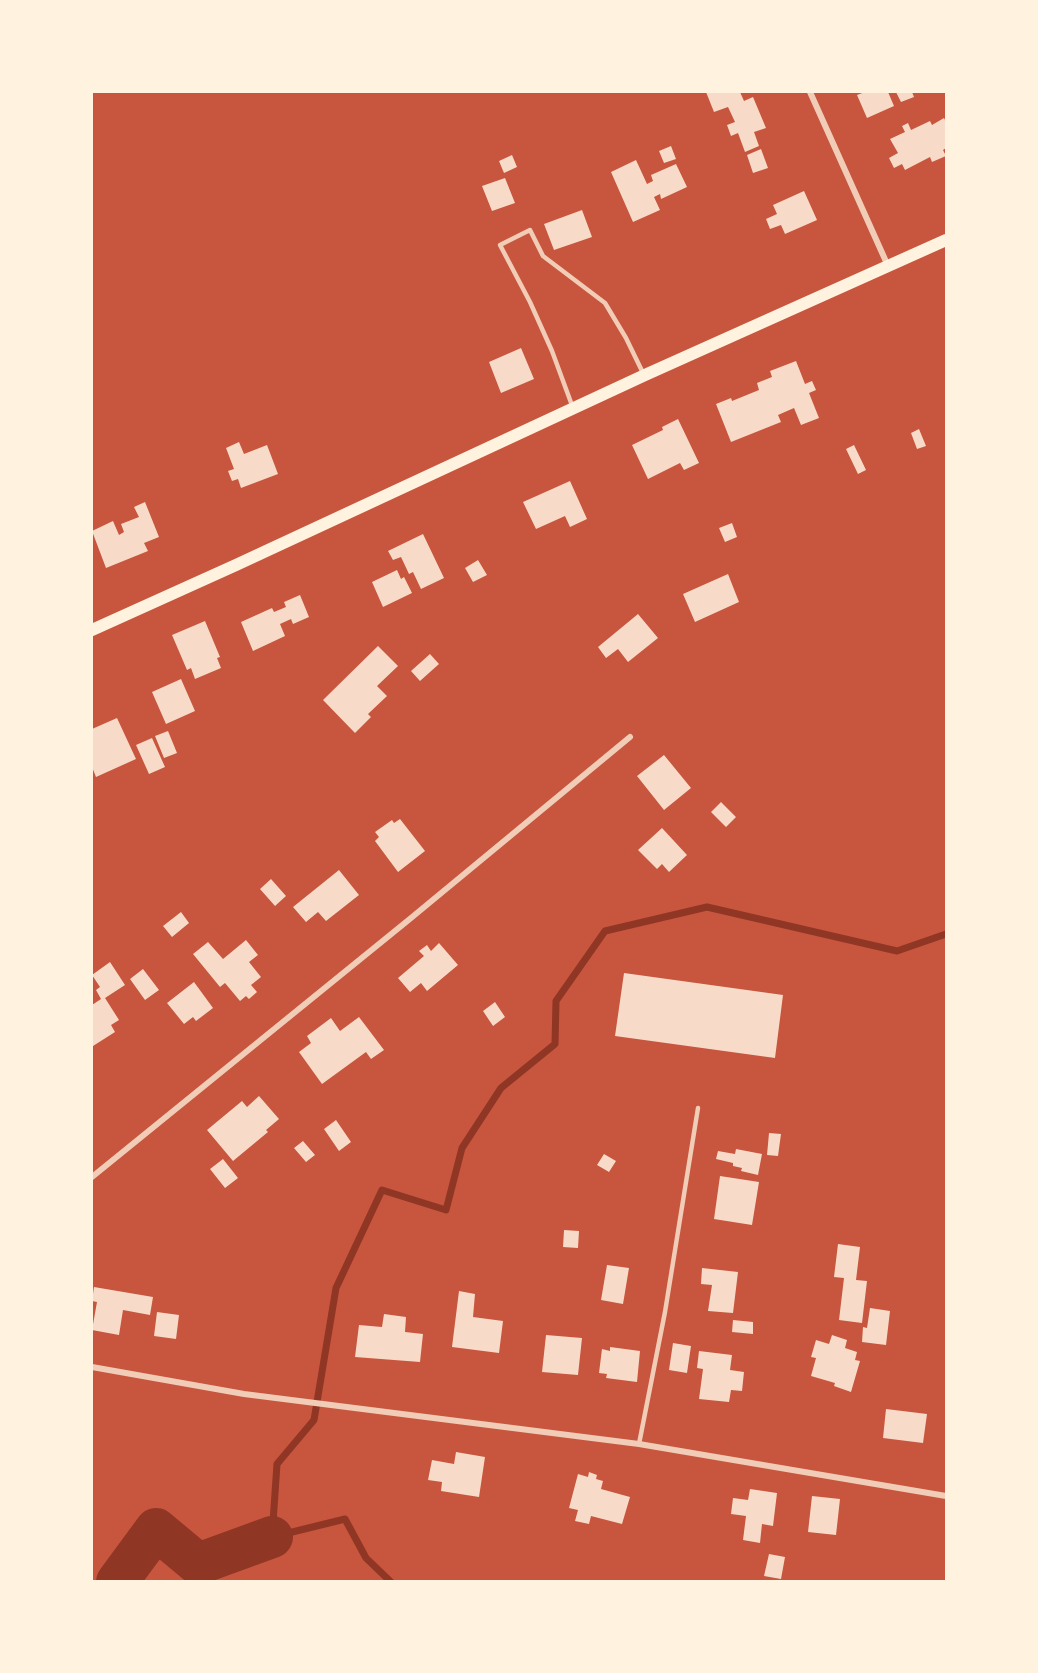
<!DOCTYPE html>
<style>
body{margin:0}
#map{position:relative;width:1038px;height:1673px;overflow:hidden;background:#c8553d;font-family:"Space Grotesk",sans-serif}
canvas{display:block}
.frame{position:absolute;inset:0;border:93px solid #fff3e0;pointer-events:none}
</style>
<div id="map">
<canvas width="1038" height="1673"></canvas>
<div class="frame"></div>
</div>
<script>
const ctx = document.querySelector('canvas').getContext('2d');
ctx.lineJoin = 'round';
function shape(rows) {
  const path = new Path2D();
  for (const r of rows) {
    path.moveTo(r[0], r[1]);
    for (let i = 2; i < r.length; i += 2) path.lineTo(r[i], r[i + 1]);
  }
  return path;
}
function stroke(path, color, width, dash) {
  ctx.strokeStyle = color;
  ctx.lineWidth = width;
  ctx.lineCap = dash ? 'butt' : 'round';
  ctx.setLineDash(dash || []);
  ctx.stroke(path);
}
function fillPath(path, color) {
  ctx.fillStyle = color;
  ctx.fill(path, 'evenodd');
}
stroke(shape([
 [391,1582,366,1558,345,1519,272,1537,277,1464,314,1420,336,1288,382,1190,446,1210,462,1148,501,1088,555,1044,556,1001,605,931,707,907,897,951,946,934]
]), '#8f3625', 7);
stroke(shape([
 [117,1582,156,1529,198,1564,272,1537]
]), '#8f3625', 42);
fillPath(shape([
 [706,92,740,92,744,101,753,97,766,128,754,132,759,146,745,152,738,133,731,136,727,125,735,122,728,107,714,112],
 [865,92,888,92,894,106,867,118,857,95],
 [896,92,912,92,914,97,901,102],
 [944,118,946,122,946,148,943,150,946,156,932,162,930,157,905,170,902,164,894,168,889,158,898,153,890,139,905,132,902,126,908,123,911,130,930,121,932,125],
 [671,146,676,159,664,163,659,151],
 [761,149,768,168,753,173,747,155],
 [512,155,517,167,504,173,499,161],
 [636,160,647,184,653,181,651,175,676,164,687,187,661,199,660,194,654,197,660,210,633,222,611,172],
 [505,178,515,203,492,211,482,186],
 [804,191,817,220,785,234,781,225,770,229,766,219,777,214,773,205],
 [582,210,592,237,554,250,544,224],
 [521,348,534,379,501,393,489,362],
 [796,361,805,384,812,381,816,390,809,393,819,418,801,425,794,408,778,415,781,422,731,442,716,404,731,398,732,401,759,390,757,383,772,377,770,371],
 [678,419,699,463,684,470,680,463,648,479,632,445,663,430,662,427],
 [919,429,926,446,917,449,911,433],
 [239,442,244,454,267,445,278,474,241,488,238,479,232,481,228,471,234,469,226,448],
 [854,445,866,470,858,474,846,449],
 [570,481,587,519,570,527,565,516,536,529,523,502],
 [145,502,159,537,144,543,148,551,106,568,92,531,113,521,119,535,124,532,121,524,139,517,134,507],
 [732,523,737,537,725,542,719,528],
 [423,534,444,578,421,589,413,572,409,574,401,557,393,560,388,551],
 [478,560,487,575,473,582,465,568],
 [397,570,401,579,404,577,412,593,383,607,372,582],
 [728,574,739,602,695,622,683,594],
 [300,595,309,617,293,624,291,619,280,624,285,636,253,651,241,622,272,608,274,612,286,607,284,602],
 [638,614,658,638,628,662,618,649,606,658,598,647],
 [205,621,220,657,217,658,221,668,195,679,191,668,187,670,172,635],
 [378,646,398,666,377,686,387,696,368,714,371,717,355,733,323,700],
 [430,654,439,664,420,681,411,671],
 [181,679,195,711,166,724,152,692],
 [117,718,136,759,96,777,92,767,92,729],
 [168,731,177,753,164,758,155,736],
 [152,738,165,767,149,774,136,745],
 [664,755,691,788,664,810,637,776],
 [721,802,736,817,726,827,711,812],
 [400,819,425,851,398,872,375,841,379,837,375,832,392,820,394,823],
 [662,828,687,855,669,872,662,864,657,869,638,850],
 [339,870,359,895,326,921,318,912,306,922,293,907],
 [271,879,286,896,275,906,260,889],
 [181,912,189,923,172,937,163,926],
 [246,940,258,955,249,962,261,977,251,985,257,992,249,999,246,996,240,1001,225,983,220,987,193,954,208,942,223,959],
 [439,943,458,965,427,991,421,983,410,992,398,978,424,956,419,951,427,945,431,951],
 [110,962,125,985,105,998,119,1020,111,1025,115,1032,93,1046,92,1043,92,1005,101,999,96,990,100,987,92,975],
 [143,969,159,990,145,1000,130,979],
 [624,973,783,995,775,1058,615,1036],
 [194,982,213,1008,196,1021,193,1017,184,1024,167,1003],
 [495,1002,505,1017,493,1026,483,1011],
 [359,1017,384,1050,371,1059,366,1052,322,1084,299,1052,311,1043,307,1036,331,1018,340,1031],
 [259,1096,279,1119,266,1130,268,1132,233,1161,207,1130,242,1101,247,1107],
 [336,1120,351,1142,339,1151,324,1129],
 [769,1133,781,1134,778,1156,767,1155],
 [303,1141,315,1155,306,1162,294,1148],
 [736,1149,762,1154,758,1175,741,1171,742,1168,733,1166,733,1163,716,1159,718,1151,735,1154],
 [604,1154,616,1161,609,1172,597,1165],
 [223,1159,238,1178,225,1188,210,1169],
 [720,1176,759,1182,752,1225,714,1219],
 [564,1230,579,1231,578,1248,563,1247],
 [838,1244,860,1247,856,1280,867,1281,862,1323,839,1320,844,1278,834,1277],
 [607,1265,629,1268,623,1304,601,1300],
 [702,1268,738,1272,733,1313,708,1311,712,1285,701,1284],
 [94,1287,153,1297,150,1315,123,1310,119,1335,92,1330,97,1302,92,1301],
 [459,1291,475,1294,473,1317,503,1321,499,1353,452,1347],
 [870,1308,890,1311,886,1345,862,1342,863,1327,867,1328],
 [157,1312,179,1315,176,1339,154,1336],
 [384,1314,406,1317,405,1332,423,1334,420,1362,355,1357,359,1325,382,1327],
 [733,1320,753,1322,753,1334,732,1332],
 [546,1335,582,1338,578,1375,542,1372],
 [832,1335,847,1340,845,1348,857,1352,855,1360,860,1361,851,1392,834,1386,835,1383,811,1376,816,1358,811,1357,816,1340,829,1344],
 [673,1343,691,1346,687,1373,669,1370],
 [610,1347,640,1351,637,1382,606,1378,607,1374,599,1373,602,1349,610,1351],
 [699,1351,732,1355,730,1370,744,1372,742,1391,731,1390,729,1402,699,1399,703,1369,697,1368],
 [886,1409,927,1414,923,1443,883,1438],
 [456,1452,485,1457,479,1497,441,1491,442,1482,428,1480,432,1460,454,1464],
 [589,1472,597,1475,596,1479,603,1481,601,1489,630,1497,622,1524,591,1516,589,1524,575,1521,578,1510,569,1508,578,1474,588,1477],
 [750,1489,777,1493,773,1526,762,1524,760,1543,743,1540,746,1516,731,1514,733,1498,748,1500],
 [812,1496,840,1499,836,1535,808,1532],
 [769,1554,785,1557,781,1579,764,1576]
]), '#f7dbc8');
stroke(shape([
 [573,408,552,351,530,302,500,245,530,230,543,256,605,303,626,338,643,373],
 [639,1444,665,1312,698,1108]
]), '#f1ccb7', 4.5);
stroke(shape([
 [810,92,888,266],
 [92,1177,411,918,630,737],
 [92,1367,244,1394,639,1444,946,1496]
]), '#f1ccb7', 6);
stroke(shape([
 [92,630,236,565,645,375,946,240]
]), '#fff3e0', 12);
</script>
